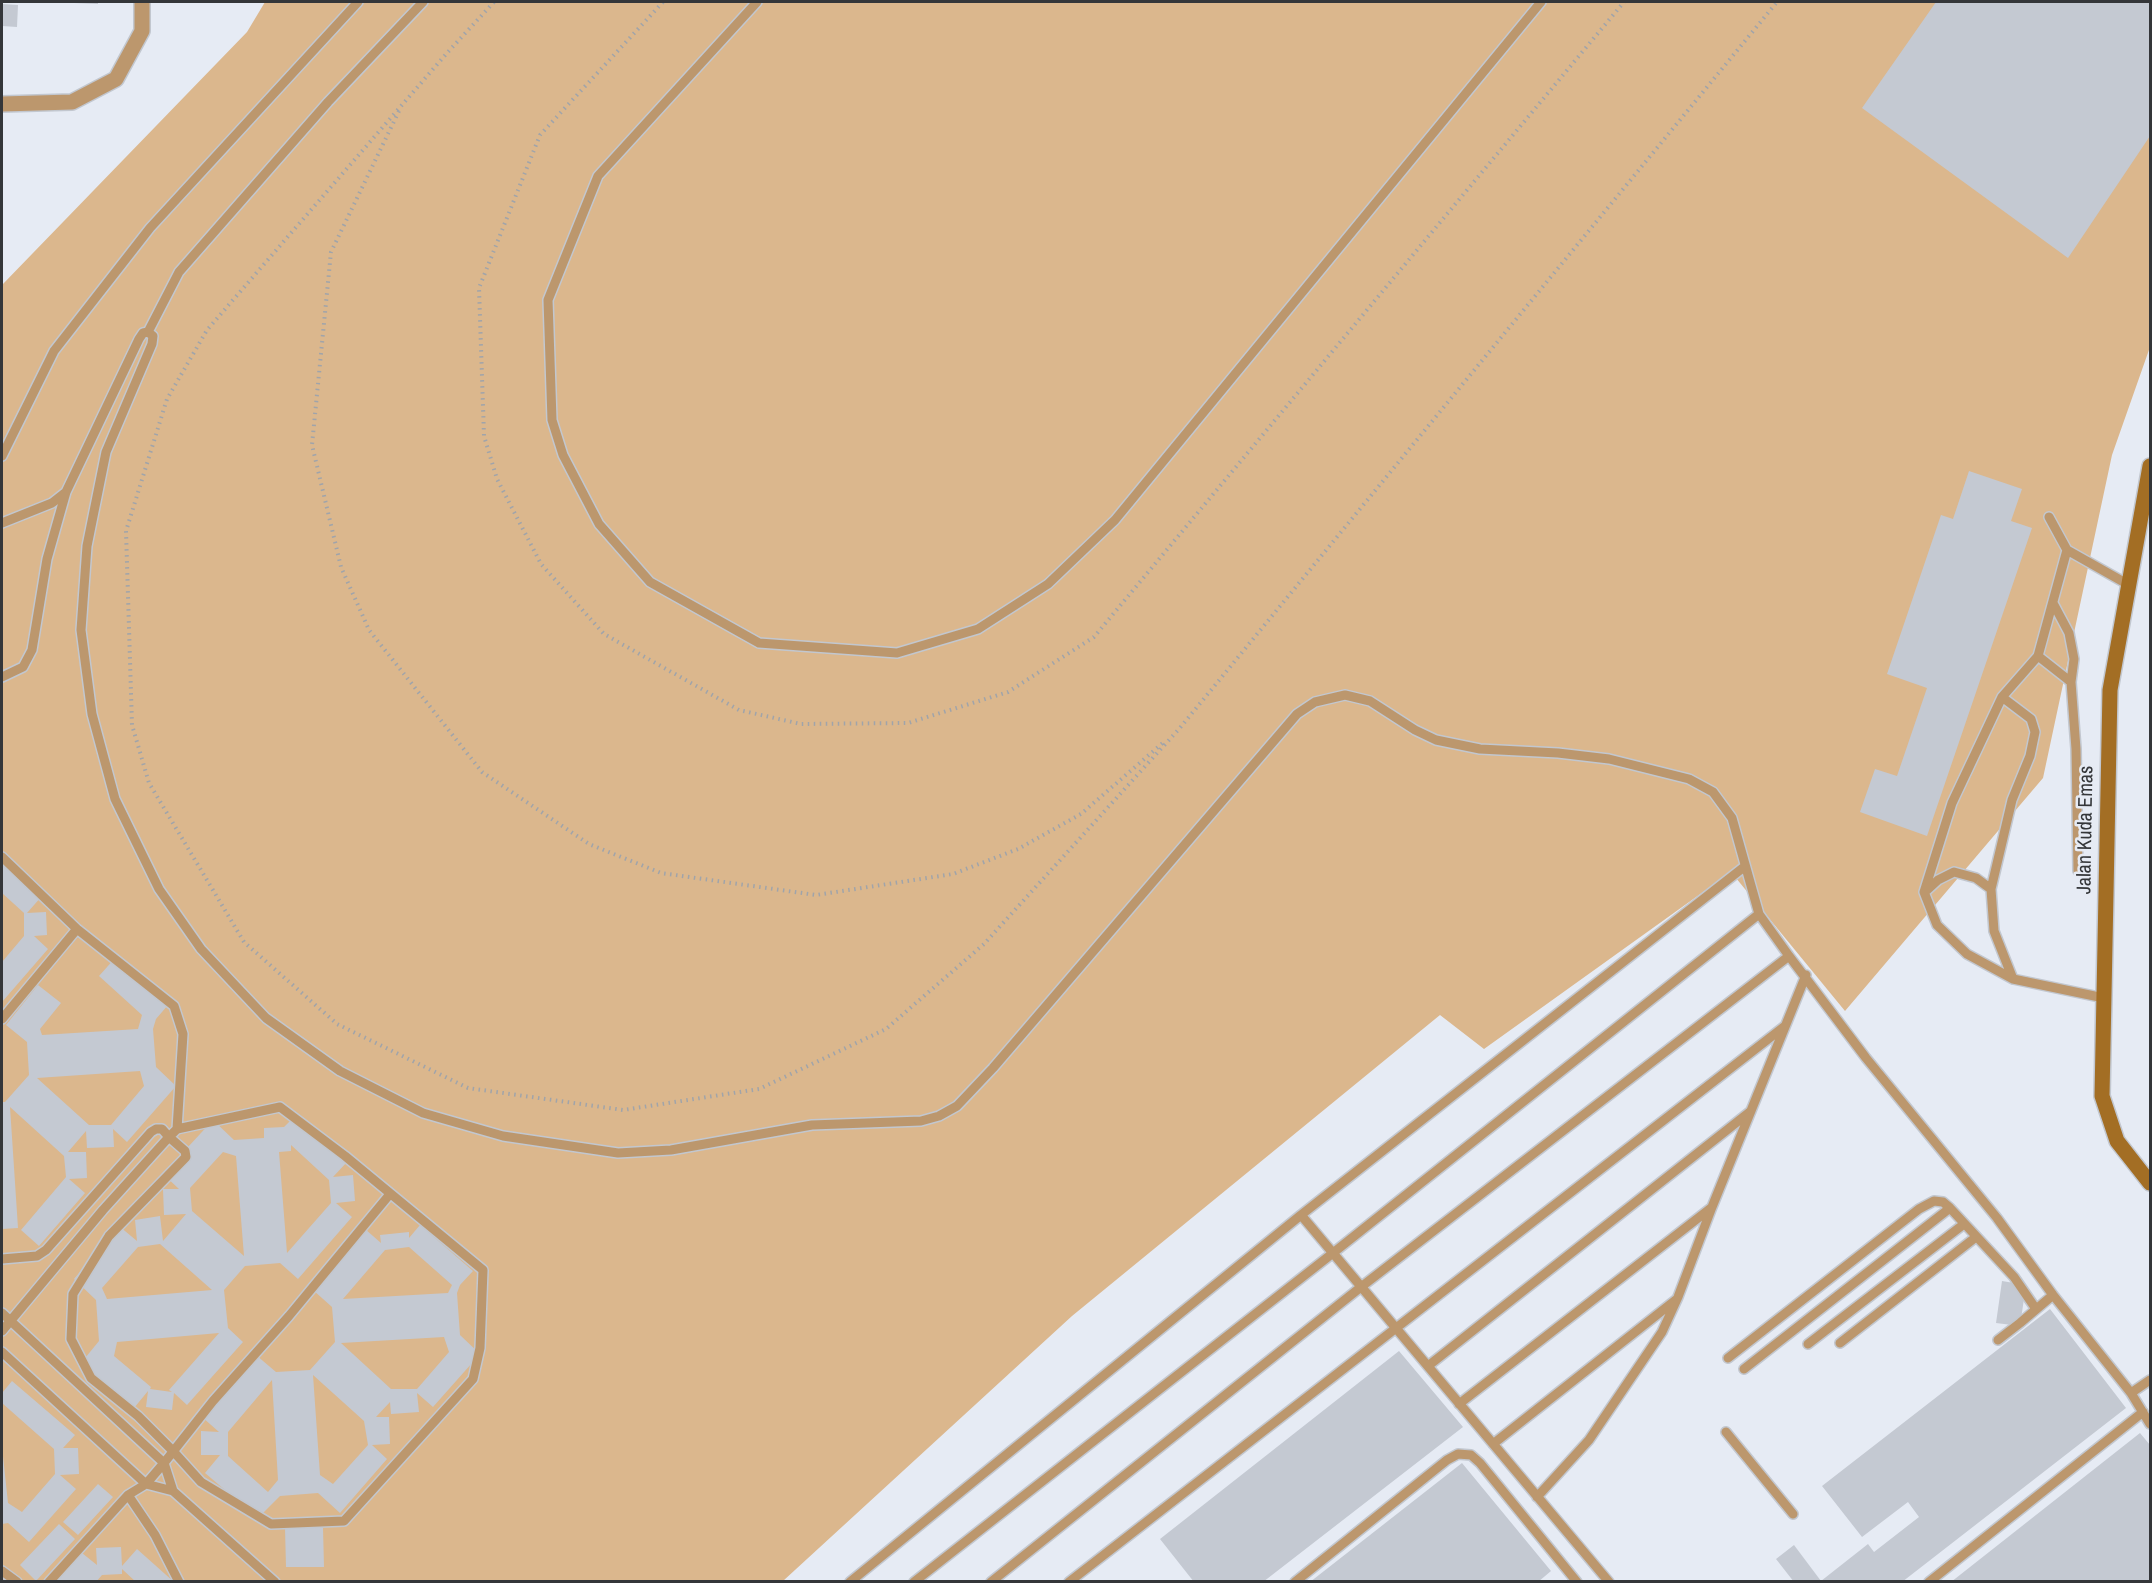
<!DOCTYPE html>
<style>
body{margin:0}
#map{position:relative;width:2152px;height:1583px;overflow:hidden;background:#e6ebf4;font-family:"Archivo Narrow",sans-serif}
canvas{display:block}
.frame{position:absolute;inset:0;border:3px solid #343639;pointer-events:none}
</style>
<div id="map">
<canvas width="2152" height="1583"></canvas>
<div class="frame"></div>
</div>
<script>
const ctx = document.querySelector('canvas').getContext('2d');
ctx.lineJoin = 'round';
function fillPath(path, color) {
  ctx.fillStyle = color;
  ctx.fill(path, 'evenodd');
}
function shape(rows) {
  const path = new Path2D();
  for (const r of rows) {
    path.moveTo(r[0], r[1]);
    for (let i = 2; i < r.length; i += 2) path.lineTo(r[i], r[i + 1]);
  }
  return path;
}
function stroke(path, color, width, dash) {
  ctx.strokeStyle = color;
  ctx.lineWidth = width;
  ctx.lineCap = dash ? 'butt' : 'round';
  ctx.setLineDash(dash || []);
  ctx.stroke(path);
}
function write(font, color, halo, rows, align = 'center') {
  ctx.font = font + ' "Archivo Narrow",sans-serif';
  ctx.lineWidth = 5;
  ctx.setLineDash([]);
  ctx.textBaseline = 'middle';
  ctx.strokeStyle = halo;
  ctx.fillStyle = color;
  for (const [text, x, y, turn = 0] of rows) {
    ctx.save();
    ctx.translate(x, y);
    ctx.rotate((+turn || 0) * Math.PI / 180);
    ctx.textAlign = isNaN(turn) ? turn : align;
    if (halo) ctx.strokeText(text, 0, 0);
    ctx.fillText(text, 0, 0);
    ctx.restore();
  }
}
fillPath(shape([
 [265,2,2150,2,2150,347,2112,455,2043,778,1845,1011,1731,872,1484,1049,1440,1015,1072,1316,783,1581,2,1581,2,285,247,32]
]), '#dbb78d');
fillPath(shape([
 [74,2,98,2,98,4,74,3],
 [1936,2,2150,2,2150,136,2068,258,1862,108],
 [2,4,18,5,17,27,2,26],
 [1969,471,2022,489,2011,521,2032,528,1927,836,1860,812,1875,769,1897,776,1927,688,1887,674,1941,515,1953,519],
 [2,858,42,896,27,913,46,912,47,935,34,936,48,949,2,1002,2,962,24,936,24,913,2,893],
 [116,957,168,1005,156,1019,153,1029,156,1067,176,1086,127,1142,113,1129,114,1147,87,1148,86,1131,68,1152,86,1152,87,1178,69,1179,85,1193,39,1246,21,1230,66,1177,64,1156,10,1107,18,1228,2,1229,2,1102,5,1102,29,1075,27,1042,6,1025,38,985,61,1003,40,1029,42,1035,138,1029,142,1015,99,976],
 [140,1071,144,1086,111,1125,89,1125,37,1078],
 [296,1115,347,1162,333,1177,353,1175,355,1201,336,1203,352,1217,298,1279,280,1263,245,1266,224,1290,228,1328,243,1342,187,1405,174,1393,172,1410,146,1407,148,1391,134,1408,81,1363,99,1341,96,1300,74,1279,119,1226,137,1241,135,1220,160,1216,163,1241,186,1214,164,1215,163,1189,179,1189,163,1174,213,1120,234,1140,264,1138,264,1128,284,1127],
 [291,1145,329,1180,331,1203,287,1253,279,1152,291,1151],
 [223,1152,236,1156,244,1256,192,1211,190,1188],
 [160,1244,212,1290,107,1299,102,1288,138,1247],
 [219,1333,169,1390,172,1392,150,1389,151,1387,114,1356,117,1342],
 [420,1225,473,1271,460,1285,457,1293,460,1335,480,1354,433,1407,417,1393,419,1412,391,1414,390,1402,376,1417,389,1417,390,1444,372,1445,387,1459,340,1513,318,1493,280,1496,258,1518,205,1473,220,1455,201,1455,201,1431,219,1432,202,1417,256,1355,276,1372,310,1370,335,1342,332,1307,313,1290,365,1229,381,1243,380,1235,409,1232,409,1238],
 [409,1247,452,1285,448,1293,343,1299,385,1250],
 [444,1337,449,1352,417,1389,391,1389,341,1343],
 [313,1375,364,1421,368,1445,333,1484,320,1475],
 [272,1380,278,1480,268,1492,228,1456,228,1432],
 [2002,1281,2026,1285,2020,1326,1996,1323],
 [2050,1309,2126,1408,1902,1582,1794,1582,1776,1559,1794,1545,1821,1581,1868,1544,1874,1552,1919,1517,1908,1502,1862,1537,1822,1486],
 [1399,1351,1463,1427,1263,1582,1194,1582,1160,1539],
 [12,1381,75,1435,63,1448,78,1448,79,1474,60,1475,76,1489,29,1542,8,1523,2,1524,2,1456,3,1456,8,1503,22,1512,55,1474,54,1449,2,1403,2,1393],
 [2140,1433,2150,1445,2150,1582,1951,1582],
 [1462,1463,1551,1571,1538,1582,1310,1582],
 [98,1484,113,1497,78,1535,63,1522],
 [59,1524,75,1539,36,1581,20,1565],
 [285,1528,323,1528,324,1567,286,1567],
 [121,1547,122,1566,137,1549,174,1582,136,1582,122,1569,122,1574,102,1575,96,1582,56,1582,82,1553,97,1565,96,1548]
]), '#c4c9d2');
const lane = shape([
 [757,2,598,176,548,300,552,420,563,455,599,524,650,582,759,643,897,653,978,629,1048,584,1115,520,1541,2],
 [148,332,179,272,328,102,423,2],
 [2,456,54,351,150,228,358,2],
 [2049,517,2067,550,2038,656,2002,697,1952,803,1924,892,1937,925,1967,954,2013,979,2104,998],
 [2,523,52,503,66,492,139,339,143,333,148,332,153,336,152,344,106,452,87,546,81,630,92,714,115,799,159,889,201,949,266,1018,340,1071,423,1113,503,1136,618,1153,671,1150,812,1125,921,1121,939,1116,957,1106,993,1068,1297,714,1315,702,1345,695,1370,701,1415,730,1436,740,1480,749,1558,753,1609,759,1689,779,1713,792,1732,818,1759,914,1789,956,1866,1058,1997,1218,2053,1295,2131,1393,2150,1380],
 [2067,550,2129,585],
 [2053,603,2069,633,2074,659,2071,682],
 [2038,656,2071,682,2076,749,2078,871],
 [2,677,23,667,32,650,47,559,66,492],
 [2002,697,2031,719,2035,732,2030,756,2012,800,1991,889,1994,931,2013,979],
 [2,857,77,929,174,1006,183,1034,177,1129],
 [1926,891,1938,880,1954,872,1976,878,1991,889],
 [2,1019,77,929],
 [1301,1215,1744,867],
 [2,1259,37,1256,46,1250,151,1132,156,1129,162,1129,169,1137,185,1151,186,1157,109,1236,73,1294,71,1339,91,1378,138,1416,173,1451,201,1482,271,1524,344,1521,473,1379,480,1348,483,1270,345,1156,280,1107,177,1129,169,1137,103,1210,2,1331],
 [2,1313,164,1463,173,1491],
 [1998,1340,2020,1323,2053,1295],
 [1840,1343,1976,1237],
 [1808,1344,1964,1224],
 [2,1352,146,1484,173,1491,275,1582],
 [1728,1358,1919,1209,1934,1201,1943,1202,1950,1208,2014,1277,2036,1309],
 [1428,1366,1751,1111],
 [1744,1369,1950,1208],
 [2131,1393,2150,1424],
 [1459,1404,1711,1208],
 [1726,1432,1793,1514],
 [1493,1444,1677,1299],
 [1537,1497,1589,1440,1662,1332,1678,1297,1712,1207,1806,975],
 [2,1571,17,1582],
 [49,1582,128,1495],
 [179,1582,155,1535,128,1495,146,1484,164,1463,213,1401,289,1316,390,1194],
 [850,1582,1301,1215,1609,1582],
 [914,1582,1333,1253,1759,914],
 [991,1582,1361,1287,1789,956],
 [1069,1582,1785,1026],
 [1295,1582,1447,1460,1458,1454,1471,1455,1480,1463,1577,1582],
 [1929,1582,2143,1412]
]);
const street = shape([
 [2,104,72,102,116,79,142,31,142,2]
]);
const secondary = shape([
 [2150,466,2110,690,2102,1096,2117,1141,2150,1183]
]);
stroke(lane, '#c2c7cf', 12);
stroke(street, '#c2c7cf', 18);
stroke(secondary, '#c2c7cf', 18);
stroke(shape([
 [494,2,447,53,207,330,167,399,126,531,132,725,149,783,244,942,337,1024,468,1088,623,1110,759,1089,886,1029,984,944,1179,729,1777,2],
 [663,2,540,135,479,288,484,436,497,479,541,564,604,634,739,710,801,724,908,723,1008,692,1094,637,1624,2],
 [399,111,331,252,312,445,341,567,369,630,482,772,589,844,661,873,816,895,953,874,1018,849,1081,814,1165,741]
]), '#a0a4aa', 4, [1.5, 4.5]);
stroke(lane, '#bc976d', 9);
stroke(street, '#bc976d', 15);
stroke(secondary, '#a36e24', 15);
write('20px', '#343639', '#e6ebf4', [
 ["Jalan Kuda Emas",2086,830,-89]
]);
</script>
